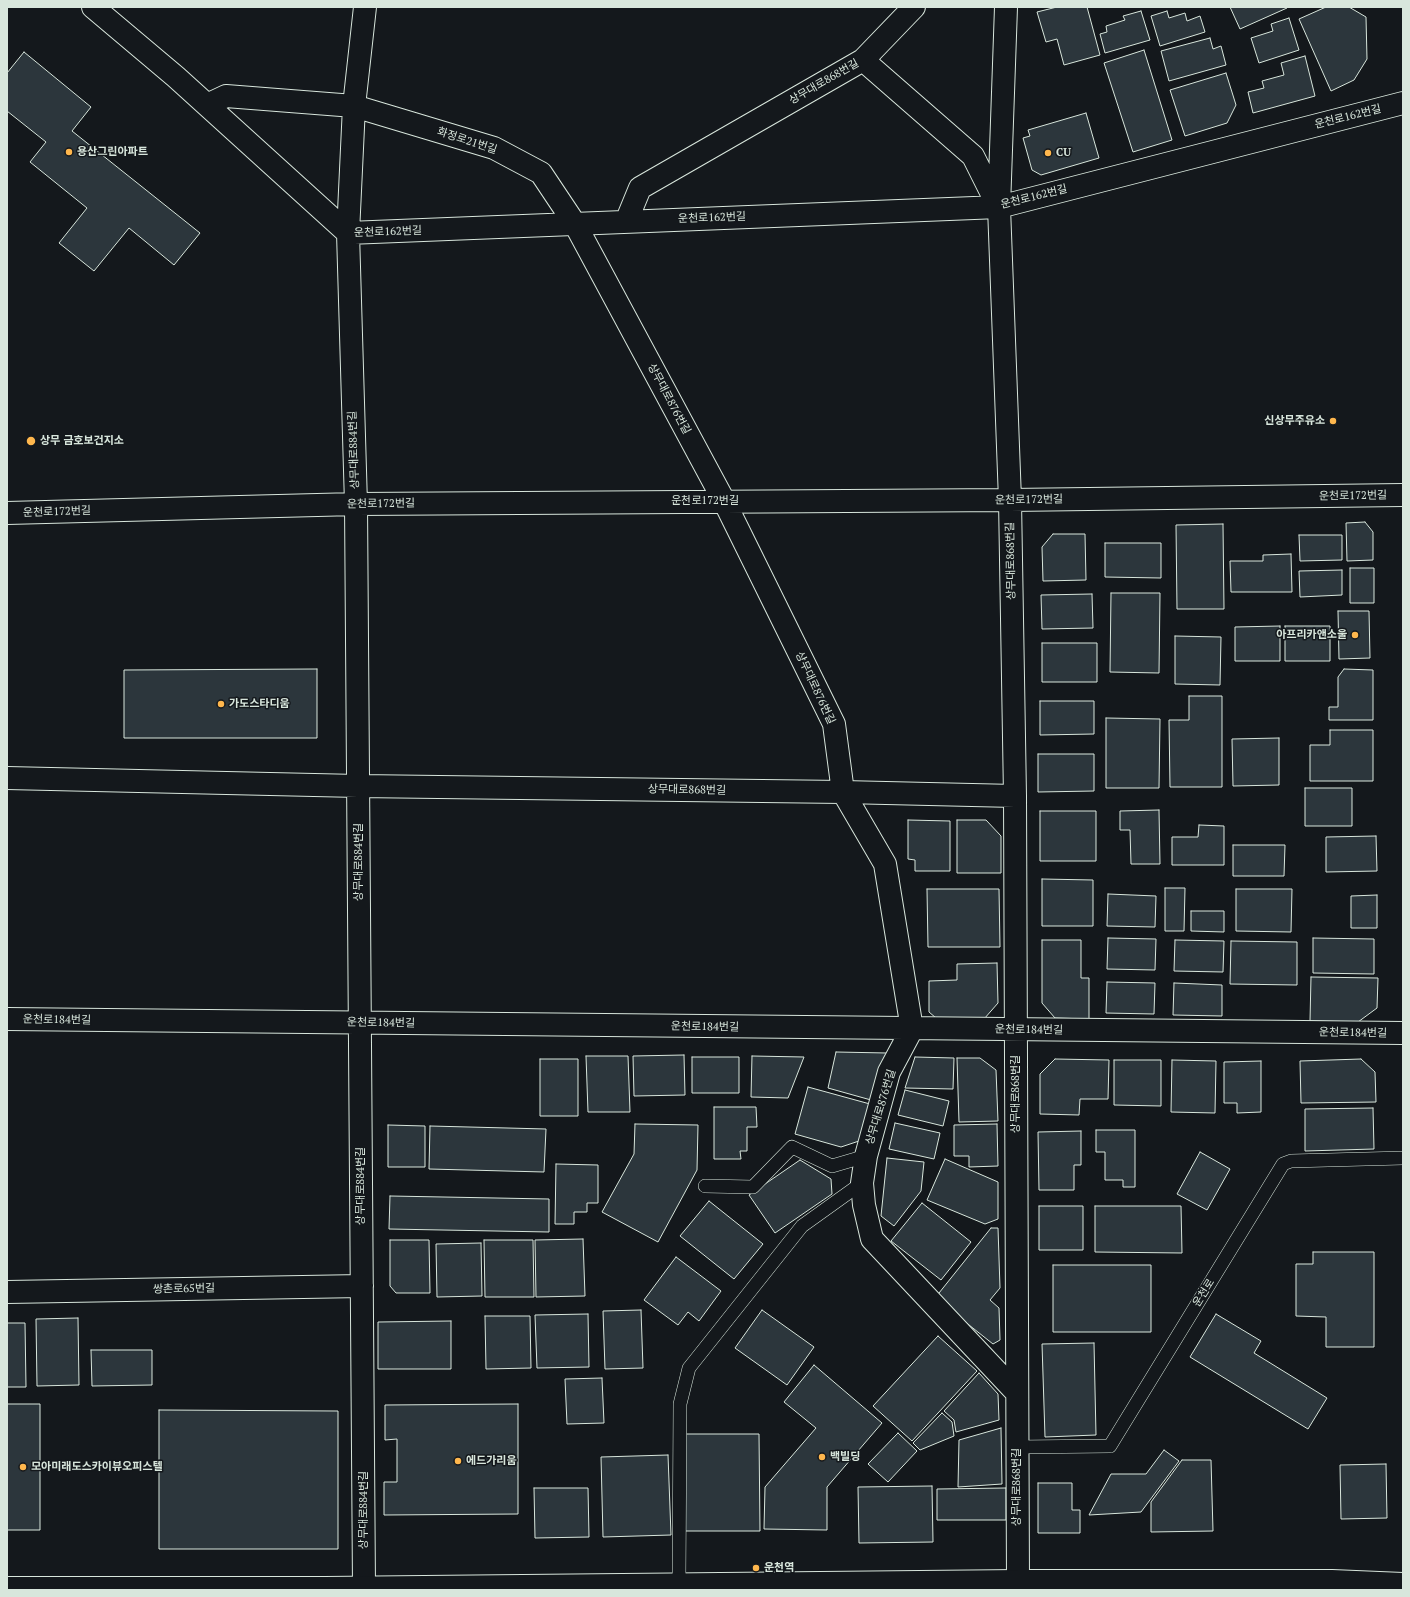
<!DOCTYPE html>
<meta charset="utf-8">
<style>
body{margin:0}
#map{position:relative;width:1410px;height:1597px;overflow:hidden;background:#14181c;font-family:"PT Serif",serif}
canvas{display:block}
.frame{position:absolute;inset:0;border:8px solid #d8e6dc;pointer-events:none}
</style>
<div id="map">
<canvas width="1410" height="1597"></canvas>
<div class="frame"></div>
</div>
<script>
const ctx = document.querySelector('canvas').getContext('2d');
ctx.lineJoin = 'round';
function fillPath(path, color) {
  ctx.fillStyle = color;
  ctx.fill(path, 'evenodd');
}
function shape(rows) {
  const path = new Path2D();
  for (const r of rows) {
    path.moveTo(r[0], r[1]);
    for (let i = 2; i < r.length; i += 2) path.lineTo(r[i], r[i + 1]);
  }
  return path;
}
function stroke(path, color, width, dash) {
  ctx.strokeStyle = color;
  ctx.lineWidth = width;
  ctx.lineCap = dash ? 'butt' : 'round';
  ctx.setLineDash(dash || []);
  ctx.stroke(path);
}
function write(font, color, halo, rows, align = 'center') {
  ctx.font = font + ' "PT Serif","Noto Sans KR",serif';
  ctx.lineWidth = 3;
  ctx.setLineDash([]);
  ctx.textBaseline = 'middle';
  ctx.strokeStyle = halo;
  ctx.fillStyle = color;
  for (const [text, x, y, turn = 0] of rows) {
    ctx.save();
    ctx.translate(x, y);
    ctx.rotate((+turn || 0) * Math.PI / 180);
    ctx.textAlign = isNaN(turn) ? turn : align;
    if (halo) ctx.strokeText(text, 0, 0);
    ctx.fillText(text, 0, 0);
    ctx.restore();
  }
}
const building = shape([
 [1057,7,1087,7,1100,55,1064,65,1057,39,1046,42,1037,12,1057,7],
 [1230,7,1286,7,1287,8,1240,29,1230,7],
 [1326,7,1349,7,1366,17,1367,59,1354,80,1331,91,1299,19,1326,7],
 [1141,11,1150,40,1105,53,1100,34,1107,32,1106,26,1125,20,1123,16,1141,11],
 [1167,11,1169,18,1185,13,1187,21,1200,16,1205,32,1160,46,1151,16,1167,11],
 [1289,18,1299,50,1259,63,1251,38,1273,31,1271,24,1289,18],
 [1210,38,1213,49,1221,46,1226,65,1169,81,1161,51,1210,38],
 [1144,50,1172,140,1133,152,1104,63,1144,50],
 [24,52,91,107,72,131,200,233,174,265,129,228,94,271,59,243,87,208,30,162,46,142,7,111,7,73,24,52],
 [1305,56,1315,96,1253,113,1248,92,1264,88,1262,81,1284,75,1281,63,1305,56],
 [1226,73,1236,105,1227,123,1185,136,1170,90,1226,73],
 [1086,113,1099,158,1041,175,1032,170,1023,138,1030,136,1028,130,1086,113],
 [1365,522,1373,532,1373,560,1347,561,1346,523,1365,522],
 [1223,524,1224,609,1177,609,1176,525,1223,524],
 [1053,534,1085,534,1086,580,1043,581,1042,547,1053,534],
 [1299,535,1342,535,1342,560,1300,561,1299,535],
 [1105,543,1161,543,1161,578,1105,577,1105,543],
 [1291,554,1292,592,1231,592,1230,561,1263,561,1263,555,1291,554],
 [1350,568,1374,568,1374,603,1350,603,1350,568],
 [1342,570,1342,595,1300,597,1299,571,1342,570],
 [1111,593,1160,593,1159,673,1110,672,1111,593],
 [1092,594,1093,628,1042,629,1041,595,1092,594],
 [1338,611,1369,611,1370,658,1339,659,1338,611],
 [1280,626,1280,661,1235,661,1235,627,1280,626],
 [1285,626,1330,626,1330,661,1285,661,1285,626],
 [1175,636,1221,637,1220,685,1175,684,1175,636],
 [1042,643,1097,643,1097,682,1042,682,1042,643],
 [317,669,317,738,124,738,124,670,317,669],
 [1344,669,1373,670,1373,720,1329,720,1329,707,1338,707,1338,677,1344,669],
 [1189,696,1222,696,1222,787,1170,787,1169,720,1189,720,1189,696],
 [1040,701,1094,701,1094,734,1040,735,1040,701],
 [1106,718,1160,719,1159,788,1106,788,1106,718],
 [1330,730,1373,730,1373,781,1310,781,1310,745,1330,745,1330,730],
 [1279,738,1279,785,1233,786,1232,739,1279,738],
 [1038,754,1094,754,1094,791,1038,792,1038,754],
 [1305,788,1352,788,1352,826,1305,826,1305,788],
 [1159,810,1160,864,1131,864,1130,830,1120,830,1120,811,1159,810],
 [1040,811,1096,811,1096,861,1040,861,1040,811],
 [908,820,950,821,950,871,915,871,915,860,908,859,908,820],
 [957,820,986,820,1001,836,1001,873,957,873,957,820],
 [1199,825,1224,826,1224,865,1172,865,1172,837,1198,837,1199,825],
 [1376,836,1377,871,1326,872,1326,837,1376,836],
 [1233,845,1285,845,1284,876,1233,876,1233,845],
 [1042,879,1093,880,1093,926,1042,926,1042,879],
 [1165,888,1185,888,1184,931,1165,931,1165,888],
 [927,889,999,889,1000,947,928,947,927,889],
 [1236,889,1292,889,1291,932,1236,931,1236,889],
 [1108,894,1156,896,1155,927,1107,926,1108,894],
 [1377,895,1377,928,1351,928,1351,896,1377,895],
 [1191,911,1224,911,1224,932,1191,931,1191,911],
 [1108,938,1156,939,1155,970,1107,969,1108,938],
 [1313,938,1374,939,1374,974,1313,973,1313,938],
 [1042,940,1081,940,1081,978,1089,978,1089,1019,1055,1018,1042,1003,1042,940],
 [1175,940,1224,941,1223,972,1174,971,1175,940],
 [1231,941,1297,942,1297,985,1230,984,1231,941],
 [997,963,998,1003,984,1019,936,1018,929,1012,929,981,957,980,957,964,997,963],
 [1311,977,1378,978,1377,1008,1358,1022,1310,1021,1311,977],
 [1107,982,1155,983,1154,1014,1106,1013,1107,982],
 [1174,983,1222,985,1222,1016,1173,1015,1174,983],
 [836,1052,887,1053,871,1100,828,1088,836,1052],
 [684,1055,685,1095,634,1096,633,1056,684,1055],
 [586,1056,628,1056,630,1112,588,1112,586,1056],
 [752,1056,804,1057,788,1098,751,1097,752,1056],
 [692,1057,739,1057,739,1093,692,1093,692,1057],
 [915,1057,954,1058,953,1089,905,1088,915,1057],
 [957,1058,980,1058,996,1070,998,1121,959,1122,957,1058],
 [540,1059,578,1059,578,1116,540,1116,540,1059],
 [1055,1059,1109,1060,1108,1099,1080,1099,1079,1115,1040,1114,1040,1074,1055,1059],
 [1361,1059,1375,1072,1376,1102,1301,1103,1300,1061,1361,1059],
 [1114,1060,1161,1060,1161,1106,1114,1105,1114,1060],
 [1172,1060,1216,1061,1215,1113,1171,1112,1172,1060],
 [1261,1061,1261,1112,1237,1113,1237,1103,1224,1103,1224,1062,1261,1061],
 [808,1087,870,1104,859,1141,841,1147,795,1134,808,1087],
 [905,1090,949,1101,943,1126,898,1115,905,1090],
 [714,1107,756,1107,757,1127,747,1127,747,1151,740,1151,741,1159,714,1159,714,1107],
 [1373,1108,1374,1149,1305,1151,1305,1109,1373,1108],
 [895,1123,940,1133,934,1159,889,1149,895,1123],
 [635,1124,698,1125,697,1170,658,1242,602,1212,634,1154,635,1124],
 [997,1124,998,1166,969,1167,969,1156,954,1156,954,1125,997,1124],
 [388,1125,425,1126,425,1167,388,1167,388,1125],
 [430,1126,546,1129,544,1172,429,1169,430,1126],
 [1096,1130,1135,1130,1135,1187,1123,1187,1123,1180,1105,1180,1105,1152,1096,1152,1096,1130],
 [1081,1131,1081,1165,1074,1165,1074,1190,1039,1190,1038,1132,1081,1131],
 [1200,1152,1230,1169,1207,1210,1177,1194,1200,1152],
 [887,1158,924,1162,921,1191,894,1226,881,1216,887,1158],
 [945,1159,998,1182,998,1219,985,1224,927,1200,945,1159],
 [800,1160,831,1179,832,1194,775,1233,749,1195,800,1160],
 [556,1164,598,1165,598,1203,587,1203,587,1212,574,1212,574,1224,555,1224,556,1164],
 [390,1196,549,1199,549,1232,389,1229,390,1196],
 [709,1201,763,1244,734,1279,680,1236,709,1201],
 [922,1203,971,1242,941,1280,891,1241,922,1203],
 [1039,1206,1083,1206,1083,1250,1039,1250,1039,1206],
 [1095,1206,1181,1206,1182,1253,1095,1252,1095,1206],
 [991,1228,998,1228,1000,1288,990,1300,999,1308,1000,1340,993,1344,935,1298,991,1228],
 [583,1239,585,1296,536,1297,535,1240,583,1239],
 [390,1240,429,1240,430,1293,396,1293,390,1286,390,1240],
 [484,1240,533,1240,534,1297,485,1297,484,1240],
 [481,1243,482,1296,437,1297,436,1244,481,1243],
 [1313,1252,1374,1252,1374,1347,1326,1347,1326,1317,1296,1316,1296,1264,1313,1264,1313,1252],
 [676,1257,721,1291,699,1321,688,1312,678,1325,644,1300,676,1257],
 [1053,1265,1151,1265,1151,1332,1053,1332,1053,1265],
 [641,1310,643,1368,605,1369,603,1311,641,1310],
 [762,1310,814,1347,787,1385,735,1348,762,1310],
 [588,1314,589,1367,537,1368,535,1315,588,1314],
 [1216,1314,1261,1341,1254,1353,1327,1398,1308,1429,1190,1357,1216,1314],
 [485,1316,530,1316,531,1368,486,1369,485,1316],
 [78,1318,79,1385,37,1386,36,1319,78,1318],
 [451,1321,451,1369,378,1369,378,1322,451,1321],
 [7,1323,25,1323,26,1387,7,1387,7,1323],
 [938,1336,977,1371,912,1441,873,1406,938,1336],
 [1094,1343,1096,1435,1045,1437,1042,1344,1094,1343],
 [91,1350,152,1350,152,1385,92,1386,91,1350],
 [814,1365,882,1423,827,1487,827,1530,764,1529,765,1487,816,1428,784,1402,814,1365],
 [979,1373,998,1394,999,1420,956,1432,954,1420,944,1411,979,1373],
 [602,1378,604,1423,567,1424,565,1379,602,1378],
 [7,1404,40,1404,40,1530,7,1530,7,1404],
 [518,1404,518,1514,384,1515,384,1482,397,1482,397,1439,385,1440,385,1405,518,1404],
 [159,1410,338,1411,338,1549,159,1549,159,1410],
 [942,1413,952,1422,954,1436,920,1450,913,1443,942,1413],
 [1001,1428,1002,1484,958,1487,959,1440,1001,1428],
 [898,1433,917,1451,888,1482,868,1464,898,1433],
 [684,1434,759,1434,760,1531,684,1531,684,1434],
 [1164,1450,1179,1461,1141,1512,1089,1515,1111,1474,1146,1474,1164,1450],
 [668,1455,671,1535,603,1537,601,1457,668,1455],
 [1182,1460,1211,1460,1213,1531,1151,1532,1151,1502,1182,1460],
 [1386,1464,1387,1518,1341,1519,1340,1465,1386,1464],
 [1038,1483,1072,1483,1072,1510,1080,1510,1080,1533,1038,1533,1038,1483],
 [932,1486,933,1542,859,1543,858,1487,932,1486],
 [534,1488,588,1488,589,1537,535,1538,534,1488],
 [1006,1488,1006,1520,937,1520,937,1489,1006,1488]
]);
fillPath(building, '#2c363c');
stroke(building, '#d8e6dc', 1);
const service = shape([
 [705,1186,753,1187,792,1147,832,1166,866,1156],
 [1017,1447,1110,1446,1283,1164,1291,1161,1403,1158],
 [679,1584,680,1404,689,1368,802,1226,862,1183]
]);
const minor = shape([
 [93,7,176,77,348,233,999,207,1403,103],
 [1006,7,999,207,1010,500,1015,796,1018,1581],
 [863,60,973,156,997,204],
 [207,105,226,96,354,106,494,148,541,173,575,224,724,501,834,724,843,792,885,864,912,1029,889,1072,866,1156,862,1183,864,1205,872,1239,1017,1393],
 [626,222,640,188,863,60,914,7],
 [7,513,356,504,1010,500,1403,495],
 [7,778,358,786,843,792,1015,796],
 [7,1019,1403,1033],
 [7,1292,362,1286],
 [364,1586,356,504,348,233,354,106,365,7]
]);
const primary = shape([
 [7,1588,325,1588,1018,1581,1332,1581,1403,1584]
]);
stroke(service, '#d8e6dc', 14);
stroke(minor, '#d8e6dc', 24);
stroke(primary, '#d8e6dc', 24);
stroke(service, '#14181c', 13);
stroke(minor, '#14181c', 22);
stroke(primary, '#14181c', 22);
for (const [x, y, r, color] of [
 [69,152,4,"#ffb74d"],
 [1048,153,4,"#ffb74d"],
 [1333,421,4,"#ffb74d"],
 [31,441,5,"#ffb74d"],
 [1355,635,4,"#ffb74d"],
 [221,704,4,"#ffb74d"],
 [822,1457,4,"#ffb74d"],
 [458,1461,4,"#ffb74d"],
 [23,1467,4,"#ffb74d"],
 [756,1568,4,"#ffb74d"]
]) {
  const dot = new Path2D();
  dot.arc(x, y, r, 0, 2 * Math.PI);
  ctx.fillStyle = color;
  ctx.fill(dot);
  stroke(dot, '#14181c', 1.5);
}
write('11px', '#d8e6dc', '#14181c', [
 ["상무대로868번길",824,82,-30],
 ["운천로162번길",1348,117,-14],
 ["화정로21번길",467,141,18],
 ["운천로162번길",1034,197,-14],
 ["운천로162번길",712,218,-2],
 ["운천로162번길",388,232,-2],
 ["상무대로876번길",669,399,62],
 ["상무대로884번길",354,450,-92],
 ["운천로172번길",1353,496,-1],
 ["운천로172번길",1029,500,-1],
 ["운천로172번길",705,501],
 ["운천로172번길",381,504,-1],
 ["운천로172번길",57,512,-2],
 ["상무대로868번길",1011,561,-91],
 ["상무대로876번길",815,688,65],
 ["상무대로868번길",687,790,1],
 ["상무대로884번길",359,862,-90],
 ["운천로184번길",57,1020,1],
 ["운천로184번길",381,1023,1],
 ["운천로184번길",705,1027,1],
 ["운천로184번길",1029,1030,1],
 ["운천로184번길",1353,1033,1],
 ["상무대로868번길",1016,1094,-90],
 ["상무대로876번길",881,1107,-73],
 ["상무대로884번길",361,1186,-90],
 ["쌍촌로65번길",184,1289,-1],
 ["운천로",1204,1293,-58],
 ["상무대로868번길",1017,1487,-90],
 ["상무대로884번길",364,1510,-90]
]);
write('bold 11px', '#d8e6dc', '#14181c', [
 ["용산그린아파트",77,152],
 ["CU",1056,153],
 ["신상무주유소",1325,421,"right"],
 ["상무 금호보건지소",40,441],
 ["아프리카앤소울",1347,635,"right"],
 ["가도스타디움",229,704],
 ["백빌딩",830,1457],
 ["에드가리움",466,1461],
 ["모아미래도스카이뷰오피스텔",31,1467],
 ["운천역",764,1568]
], 'left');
</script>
